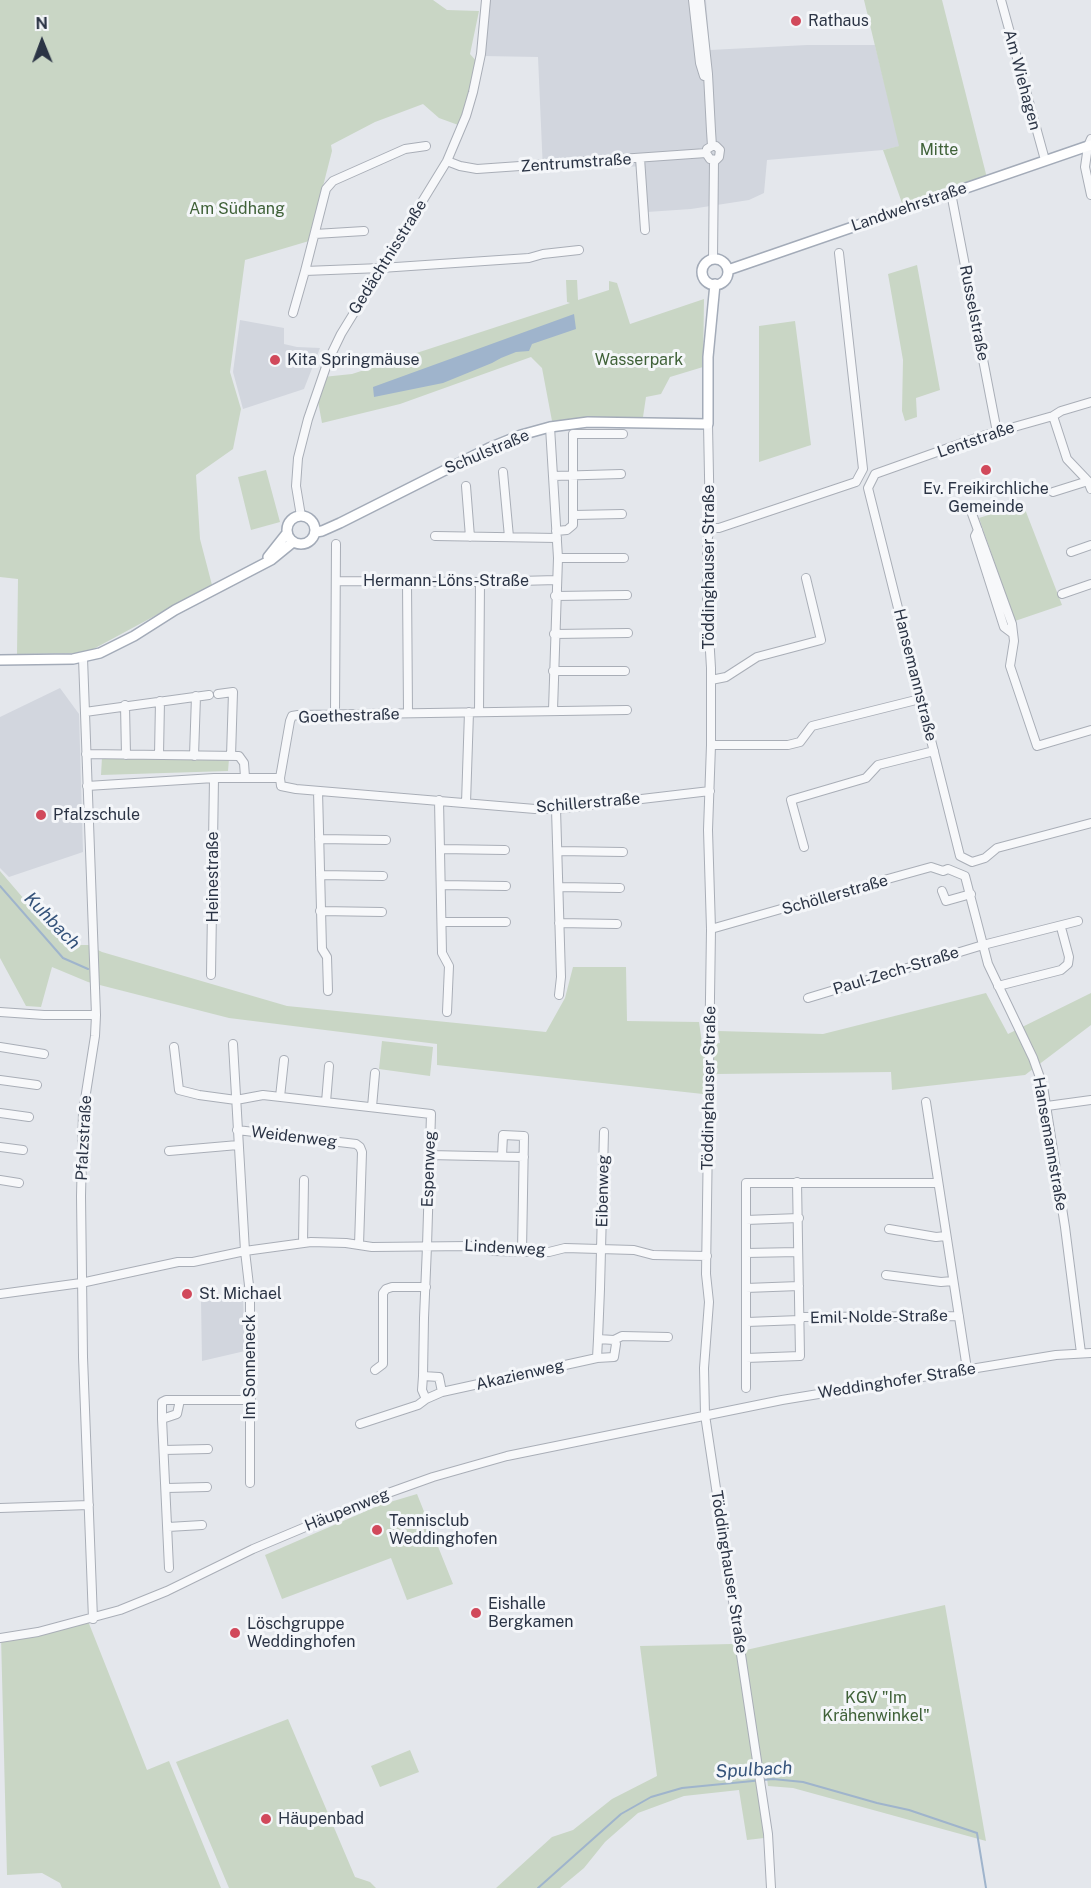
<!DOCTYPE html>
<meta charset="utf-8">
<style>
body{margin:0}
#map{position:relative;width:1091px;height:1888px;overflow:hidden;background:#e4e7ec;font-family:"Public Sans",sans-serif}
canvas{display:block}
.north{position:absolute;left:12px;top:12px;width:60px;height:60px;-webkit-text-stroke:4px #f4f6f9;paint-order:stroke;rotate:359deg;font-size:16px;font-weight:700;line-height:24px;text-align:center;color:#2b3445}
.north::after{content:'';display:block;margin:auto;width:21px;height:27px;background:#2b3445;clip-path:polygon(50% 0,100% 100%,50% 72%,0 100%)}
</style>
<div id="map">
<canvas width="1091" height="1888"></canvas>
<div class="north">N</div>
</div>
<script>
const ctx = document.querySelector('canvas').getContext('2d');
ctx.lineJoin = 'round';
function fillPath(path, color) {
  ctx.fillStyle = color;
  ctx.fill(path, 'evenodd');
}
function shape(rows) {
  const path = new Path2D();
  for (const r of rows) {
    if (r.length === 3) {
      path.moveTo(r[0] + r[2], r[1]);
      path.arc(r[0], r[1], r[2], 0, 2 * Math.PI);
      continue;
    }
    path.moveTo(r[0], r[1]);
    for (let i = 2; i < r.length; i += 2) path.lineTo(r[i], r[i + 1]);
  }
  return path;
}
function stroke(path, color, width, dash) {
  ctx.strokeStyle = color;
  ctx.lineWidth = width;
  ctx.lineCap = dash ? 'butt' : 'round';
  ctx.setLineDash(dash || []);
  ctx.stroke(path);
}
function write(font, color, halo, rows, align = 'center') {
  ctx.font = font + ' "Public Sans",sans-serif';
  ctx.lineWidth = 6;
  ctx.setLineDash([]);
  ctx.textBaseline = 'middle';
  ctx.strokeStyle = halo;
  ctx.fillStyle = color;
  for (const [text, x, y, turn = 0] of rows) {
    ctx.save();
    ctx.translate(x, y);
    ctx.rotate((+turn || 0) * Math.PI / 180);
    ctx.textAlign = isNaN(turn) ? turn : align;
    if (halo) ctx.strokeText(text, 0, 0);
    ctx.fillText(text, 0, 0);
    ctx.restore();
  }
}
fillPath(shape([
 [487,0,706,0,710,50,807,45,875,45,900,146,883,150,767,160,764,193,749,200,691,209,647,212,645,166,543,171,538,57,483,56],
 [240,320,284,328,284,344,297,347,320,348,304,389,243,409,233,372],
 [60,688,79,714,83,852,9,877,0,868,0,717],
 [243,1298,245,1351,202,1361,201,1300]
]), '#d2d6de');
fillPath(shape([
 [0,0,433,0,447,10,479,11,470,54,478,63,461,126,439,118,423,104,375,122,331,145,332,151,309,241,245,260,230,372,241,409,233,449,196,475,200,539,212,585,86,653,17,654,18,579,0,577],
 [864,0,942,0,987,178,902,203,883,150,899,146],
 [917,265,940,390,916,398,917,417,905,421,902,411,903,360,888,274],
 [566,280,577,280,578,300,609,290,609,281,617,283,630,324,704,299,703,367,670,377,661,394,646,397,643,417,587,417,552,421,542,368,531,357,400,404,322,423,317,396,323,377,352,374,570,303,567,302],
 [795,321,811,445,759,462,759,326],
 [266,470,280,522,251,530,238,477],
 [1023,504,1062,605,1015,621,979,518],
 [102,757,229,759,228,771,101,775],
 [0,871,36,913,58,934,81,945,88,945,102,952,287,1006,546,1032,565,998,573,967,626,967,627,1021,699,1022,702,1043,720,1043,718,1031,823,1034,986,993,1008,1034,1091,993,1091,1025,1025,1075,892,1090,891,1072,716,1074,703,1094,437,1065,437,1044,229,1018,88,982,52,967,41,1007,26,1006,0,958],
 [382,1041,433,1047,430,1076,379,1069],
 [417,1494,453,1584,407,1600,391,1558,282,1599,265,1555,380,1505],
 [945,1605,986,1841,793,1788,768,1786,766,1771,755,1765,764,1838,747,1840,739,1790,684,1796,638,1813,605,1842,584,1868,560,1888,496,1888,552,1837,573,1830,612,1799,657,1776,640,1646,732,1644,746,1650],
 [88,1621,147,1770,169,1761,221,1888,62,1888,60,1883,42,1873,7,1875,1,1636],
 [288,1719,355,1877,370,1882,376,1888,229,1888,176,1762],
 [410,1750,419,1772,380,1787,371,1766]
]), '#c9d6c5');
fillPath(shape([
 [574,314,576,329,532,344,529,351,516,352,501,358,492,363,443,383,374,397,373,387]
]), '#9fb4cc');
stroke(shape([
 [0,886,63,958,88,969],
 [538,1888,621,1814,651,1797,682,1788,773,1779,803,1782,877,1803,909,1810,977,1833,986,1888]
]), '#9fb4cc', 2);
const minor = shape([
 [693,0,700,63,704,76],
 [700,0,708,74,711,131,712,146,707,149,706,153,710,159,716,160,719,157,720,150,716,146,712,146],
 [1001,0,1045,160],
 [1091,139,1088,146,1085,167,1091,195],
 [426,146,405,149,333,181,326,189,305,271,381,268,529,258,543,254,579,250],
 [640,158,645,230],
 [447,161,460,166,477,169,706,153],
 [951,193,997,432],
 [315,234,364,231],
 [713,259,714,160],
 [293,313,305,271],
 [1091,402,1061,411,1053,416,982,436,875,474,868,488,960,856,972,862,985,858,997,848,1091,823],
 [1053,416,1067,459,1088,481,1091,489],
 [708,424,710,528,707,542,707,601,711,668,711,745,708,830,711,929,706,1274,709,1302,704,1368,705,1415,768,1834,771,1888],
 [550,427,558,558,553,710],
 [503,472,509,537],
 [553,476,621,474],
 [466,486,470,537],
 [1053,492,1088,481],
 [971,511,1012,624,1014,641,1010,666,1037,746,1091,730],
 [574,515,622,514],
 [301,516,296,486,298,458,308,419,328,361,341,334,447,161,466,116,473,92,481,54,486,0],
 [710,528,719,528,856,482,863,469,839,253],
 [978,530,975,536,1004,627,1012,633],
 [556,531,567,530,573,525,573,434,623,434],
 [435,536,557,538],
 [1071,552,1091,545],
 [558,558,624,558],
 [336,581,480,582,557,580],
 [407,582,408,713],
 [1062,594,1091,584],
 [555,596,627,595],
 [554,634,628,633],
 [83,658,96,1015,95,1036,83,1112,81,1196,83,1357,93,1619],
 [553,671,625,671],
 [711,680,726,677,757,657,821,640,806,578],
 [218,694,233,692,231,756],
 [125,705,126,755],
 [85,712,209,695],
 [479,712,480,582],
 [335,714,336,544],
 [711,745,788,745,800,742,812,726,920,699],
 [86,754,239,756,244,763,245,777],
 [159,755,160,701],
 [194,756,196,696],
 [280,778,281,786,296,789,535,809,556,809,710,791],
 [87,786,214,778,280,778,290,721,292,716,298,715,627,710],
 [318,791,322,949,327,957,328,991],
 [439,800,442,953,449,966,447,1012],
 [466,803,469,712],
 [556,809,561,977,559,995],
 [319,839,386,840],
 [804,847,791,800,866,778,878,765,934,751],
 [440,849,505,850],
 [558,851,623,852],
 [320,875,383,876],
 [441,885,506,886],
 [559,887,620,888],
 [942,891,946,901,971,894],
 [320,911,382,912],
 [442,922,506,922],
 [559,923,617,924],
 [711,929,809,901,820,901,859,890,866,885,931,867,943,871,948,869,965,876,988,964,1033,1058,1043,1086,1065,1227,1081,1353],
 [211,975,214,778],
 [998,986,1061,970,1068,964,1069,957,1062,931],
 [808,998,983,945,1078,921],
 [0,1012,44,1015,96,1015],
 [233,1044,245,1251,250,1294,250,1483],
 [0,1047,44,1054],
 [174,1047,179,1090,199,1095,236,1100,263,1095,431,1114,427,1246,424,1318,423,1376,422,1390,426,1399,442,1392,439,1377,423,1376],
 [0,1080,37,1085],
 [280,1097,284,1060],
 [326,1102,329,1066],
 [926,1102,967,1369],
 [1047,1106,1091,1100],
 [372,1107,375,1073],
 [0,1113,29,1117],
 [237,1130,356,1144,360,1147,362,1152,359,1245],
 [0,1147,23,1150],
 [169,1151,238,1145],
 [429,1155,524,1157],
 [502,1156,503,1135,524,1136,522,1251],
 [0,1180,19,1183],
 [746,1220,799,1218],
 [889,1229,936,1237,946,1236],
 [303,1243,304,1180],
 [746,1253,798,1252],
 [886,1275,941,1282,953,1281],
 [746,1288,799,1286],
 [0,1294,81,1283,178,1262,193,1262,245,1251,311,1242,346,1243,372,1247,470,1246,494,1251,533,1252,549,1252,565,1248,634,1250,653,1255,707,1256],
 [800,1317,959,1316],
 [747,1322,800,1320],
 [598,1339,614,1340,616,1344,614,1357,597,1358,598,1339,600,1289,604,1132],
 [614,1340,622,1336,668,1337],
 [746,1358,800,1356,797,1182],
 [375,1370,383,1364,383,1293,386,1289,392,1287,426,1287],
 [746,1388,746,1183,938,1183],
 [442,1392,597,1358],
 [180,1400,251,1400],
 [162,1419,162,1402,166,1400,180,1400,177,1414,162,1419,169,1568],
 [360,1424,418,1405,426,1399],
 [164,1450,208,1449],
 [167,1488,207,1487],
 [0,1508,89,1505],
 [168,1527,202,1525],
 [0,1638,38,1632,120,1610,167,1591,253,1549,377,1497,433,1477,507,1456,782,1400,1056,1355,1091,1353]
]);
const major = shape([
 [715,272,13],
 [728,270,1091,145],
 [301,530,14],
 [316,532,322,531,340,523,489,448,521,435,550,427,588,422,708,424,708,357,715,284],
 [268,557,287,533],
 [0,660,73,659,100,653,134,636,175,610,271,560,293,542]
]);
stroke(minor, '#a9aeb7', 10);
stroke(major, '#a3abb8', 12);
stroke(minor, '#f7f8fa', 8);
stroke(major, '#fff', 9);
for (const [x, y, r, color] of [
 [796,21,6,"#d1495b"],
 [275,360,6,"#d1495b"],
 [986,470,6,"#d1495b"],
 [41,815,6,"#d1495b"],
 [187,1294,6,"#d1495b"],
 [377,1530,6,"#d1495b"],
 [476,1613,6,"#d1495b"],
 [235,1633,6,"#d1495b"],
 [266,1819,6,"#d1495b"]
]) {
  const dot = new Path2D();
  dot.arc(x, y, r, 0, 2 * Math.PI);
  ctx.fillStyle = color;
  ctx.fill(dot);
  stroke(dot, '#f4f6f9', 2);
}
write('16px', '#2b3445', '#f4f6f9', [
 ["Rathaus",808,21],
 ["Kita Springmäuse",287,360],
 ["Ev. Freikirchliche",986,489,"center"],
 ["Gemeinde",986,507,"center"],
 ["Pfalzschule",53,815],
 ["St. Michael",199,1294],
 ["Tennisclub",389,1521],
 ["Weddinghofen",389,1539],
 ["Eishalle",488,1604],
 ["Bergkamen",488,1622],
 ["Löschgruppe",247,1624],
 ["Weddinghofen",247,1642],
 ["Häupenbad",278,1819]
], 'left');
write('16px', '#2b3445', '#f4f6f9', [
 ["Am Wiehagen",1022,80,75],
 ["Zentrumstraße",576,163,-4],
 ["Landwehrstraße",909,207,-19],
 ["Gedächtnisstraße",388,257,-58],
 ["Russelstraße",974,313,79],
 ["Lentstraße",976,440,-19],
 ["Schulstraße",487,452,-23],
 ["Töddinghauser Straße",709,567,-90],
 ["Hermann-Löns-Straße",446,581],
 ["Hansemannstraße",915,675,76],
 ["Goethestraße",349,716,-2],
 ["Schillerstraße",588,803,-5],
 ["Heinestraße",213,877,-90],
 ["Schöllerstraße",835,895,-16],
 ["Paul-Zech-Straße",896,971,-17],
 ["Töddinghauser Straße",709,1088,-89],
 ["Weidenweg",294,1137,7],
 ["Pfalzstraße",84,1138,-87],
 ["Hansemannstraße",1050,1144,80],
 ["Espenweg",429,1169,-88],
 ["Eibenweg",603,1191,-89],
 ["Lindenweg",505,1248,3],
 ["Emil-Nolde-Straße",879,1317,-1],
 ["Im Sonneneck",250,1367,-90],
 ["Akazienweg",520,1375,-13],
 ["Weddinghofer Straße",897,1381,-9],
 ["Häupenweg",347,1510,-22],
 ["Töddinghauser Straße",729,1572,81]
]);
write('16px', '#3f6138', '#f4f6f9', [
 ["Mitte",939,150],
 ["Am Südhang",237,209],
 ["Wasserpark",639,360],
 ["KGV \"Im",876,1698],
 ["Krähenwinkel\"",876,1716]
]);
write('italic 18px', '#34527a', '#f4f6f9', [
 ["Kuhbach",52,921,46],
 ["Spulbach",754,1770,-3]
]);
</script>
